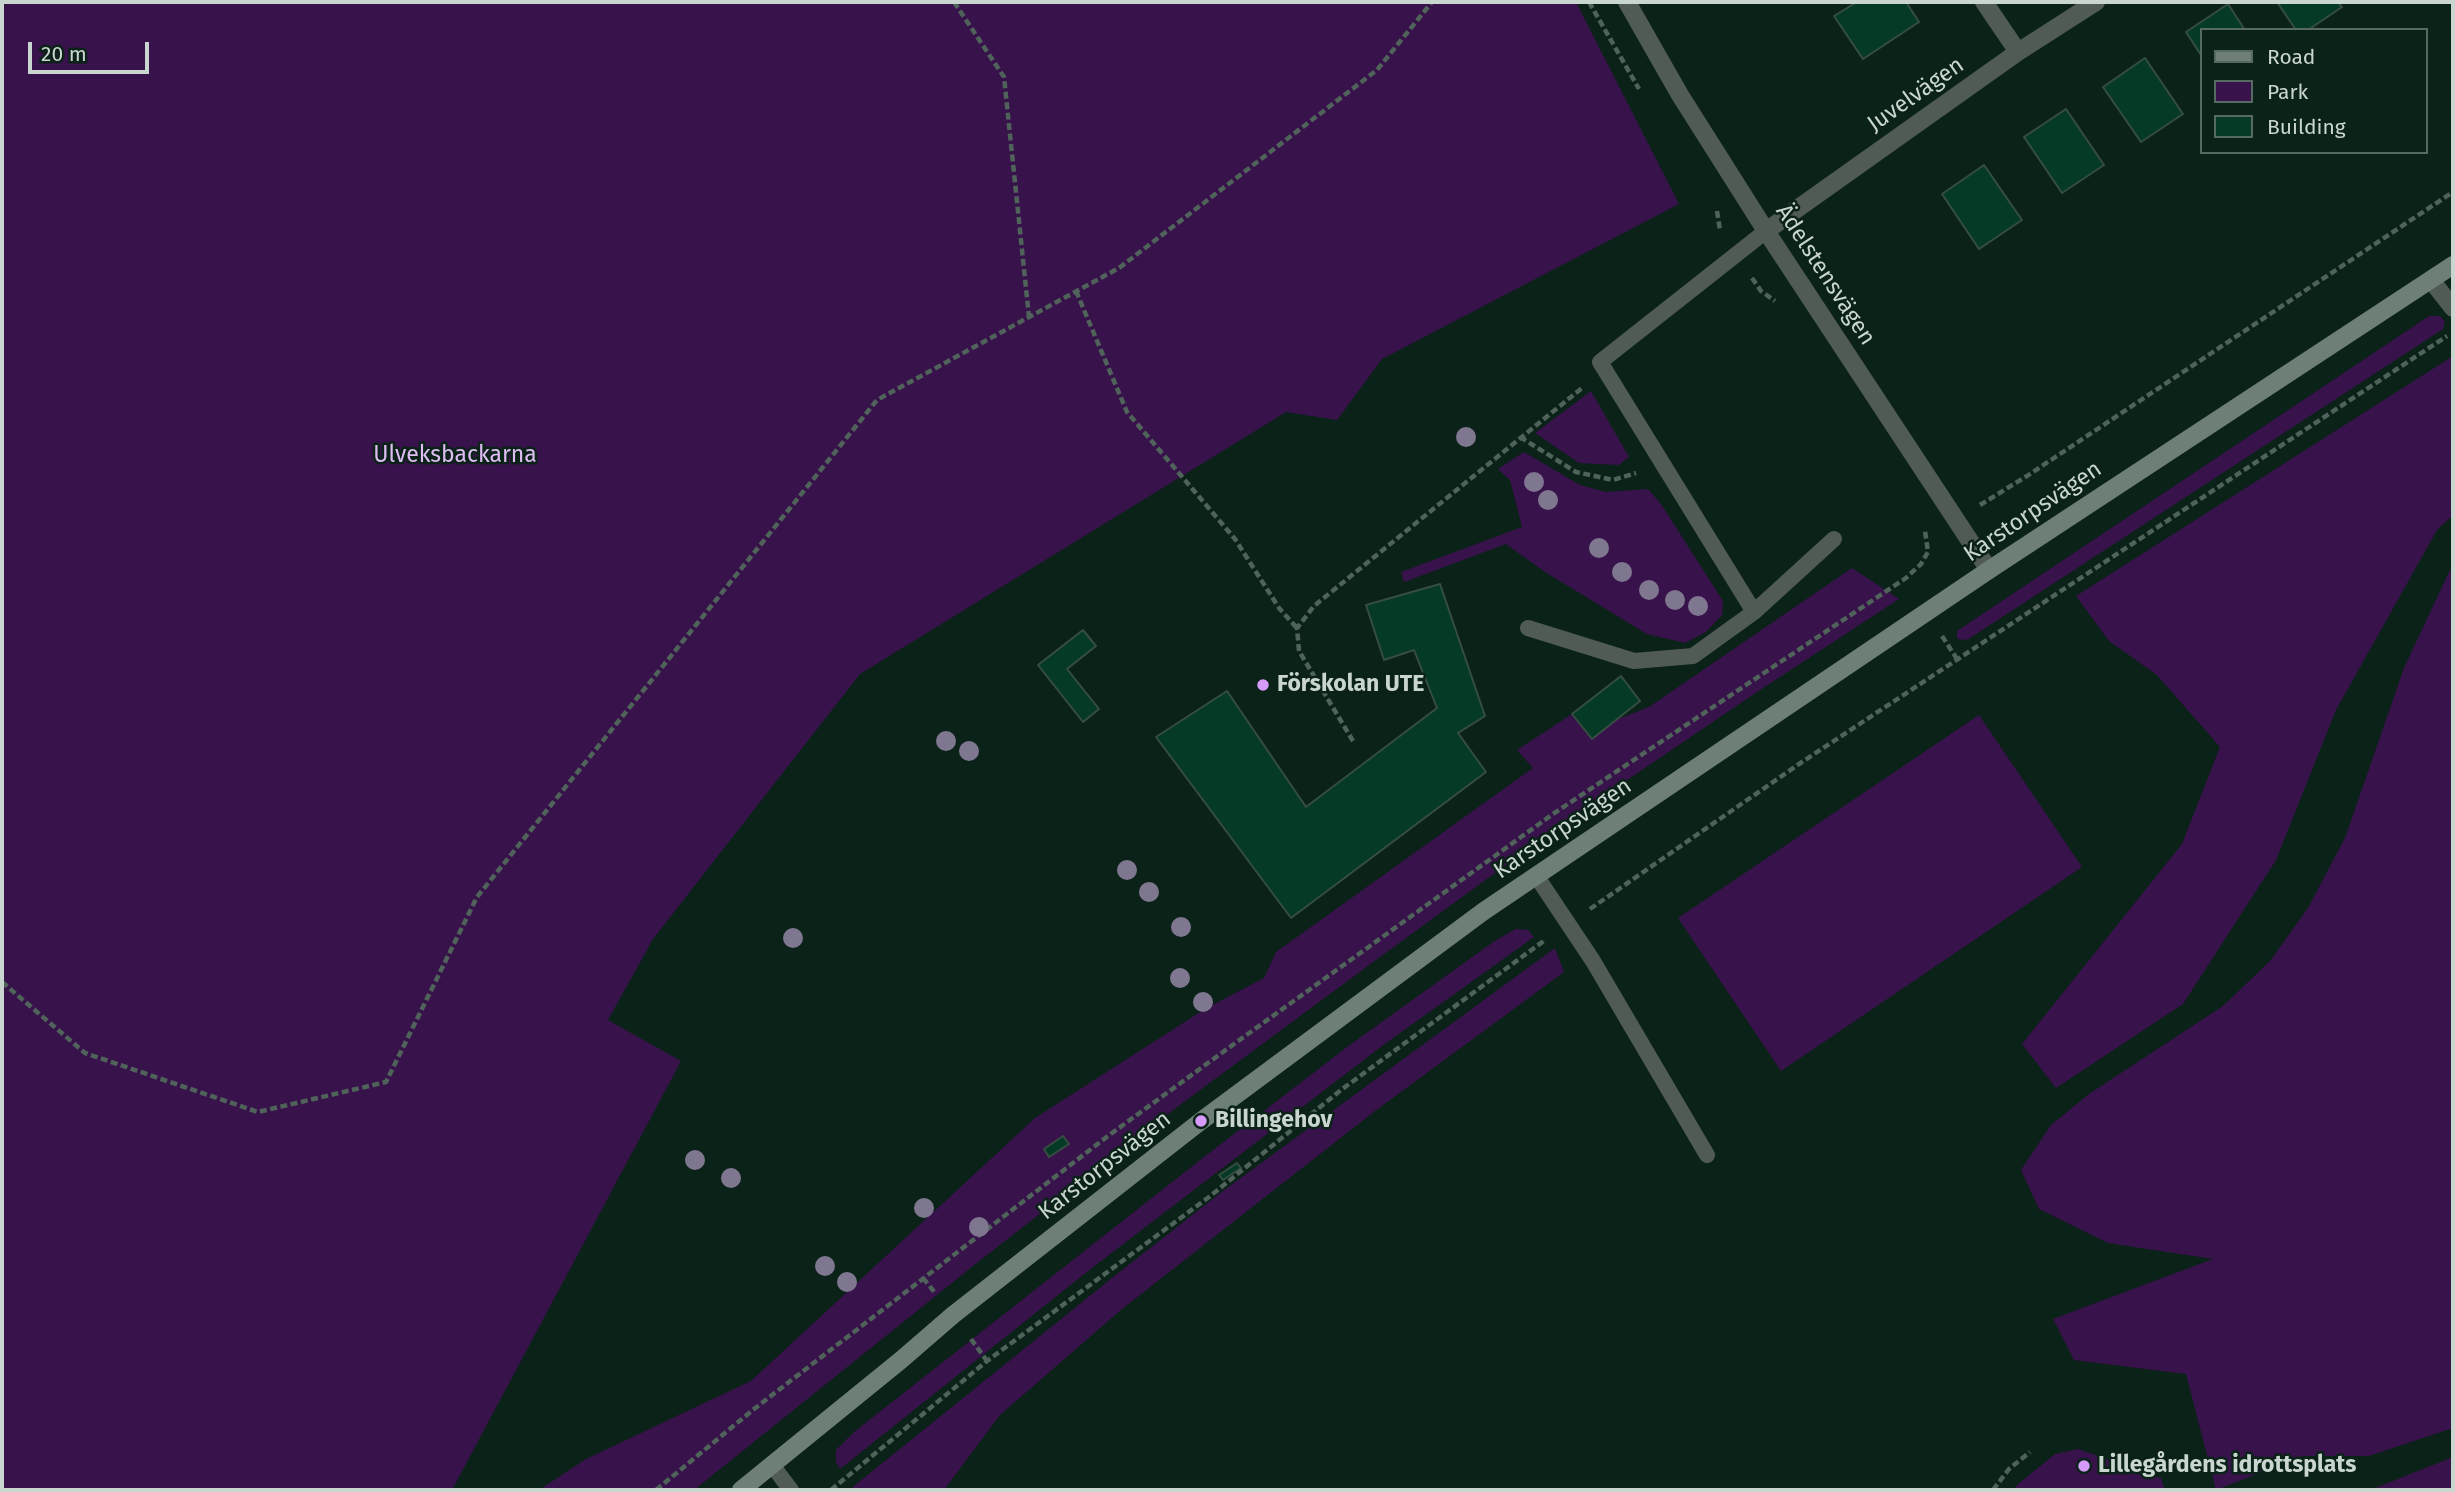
<!DOCTYPE html>
<meta charset="utf-8">
<style>
body{margin:0}
#map{position:relative;width:2455px;height:1492px;overflow:hidden;background:#0b2218;font-family:"Fira Sans",sans-serif}
canvas{display:block}
.frame{position:absolute;inset:0;border:4px solid #c9d6cf;pointer-events:none}
.legend{position:absolute;left:2200px;top:28px;width:228px;height:126px;box-sizing:border-box;background:#0b2218;border:2px solid #576a61;margin:0;padding:9px 12px;list-style:none;font-size:21px;color:#c9d6cf}
.legend li{display:flex;align-items:center;gap:14px;height:35px}
.legend b{width:35px;border:2px solid #576a61}
.scale{position:absolute;left:28px;top:42px;width:121px;height:32px;box-sizing:border-box;border:4px solid #c9d6cf;border-top:0;padding-left:9px;font-size:21px;line-height:24px;white-space:nowrap;color:#c9d6cf;-webkit-text-stroke:5px #0b2218;paint-order:stroke}
</style>
<div id="map">
<canvas width="2455" height="1492"></canvas>
<div class="frame"></div>
<ul class="legend">
<li><b style="height:9px;background:#6e7f76"></b>Road</li>
<li><b style="height:19px;background:#38124b"></b>Park</li>
<li><b style="height:19px;background:#053a26"></b>Building</li>
</ul>
<div class="scale">20 m</div>
</div>
<script>
const ctx = document.querySelector('canvas').getContext('2d');
ctx.lineJoin = 'round';
function fillPath(path, color) {
  ctx.fillStyle = color;
  ctx.fill(path, 'evenodd');
}
function shape(rows) {
  const path = new Path2D();
  for (const r of rows) {
    path.moveTo(r[0], r[1]);
    for (let i = 2; i < r.length; i += 2) path.lineTo(r[i], r[i + 1]);
  }
  return path;
}
function stroke(path, color, width, dash) {
  ctx.strokeStyle = color;
  ctx.lineWidth = width;
  ctx.lineCap = dash ? 'butt' : 'round';
  ctx.setLineDash(dash || []);
  ctx.stroke(path);
}
function write(font, color, halo, rows, align = 'center') {
  ctx.font = font + ' "Fira Sans",sans-serif';
  ctx.lineWidth = 5;
  ctx.setLineDash([]);
  ctx.textBaseline = 'middle';
  ctx.strokeStyle = halo;
  ctx.fillStyle = color;
  for (const [text, x, y, turn = 0] of rows) {
    ctx.save();
    ctx.translate(x, y);
    ctx.rotate((+turn || 0) * Math.PI / 180);
    ctx.textAlign = isNaN(turn) ? turn : align;
    if (halo) ctx.strokeText(text, 0, 0);
    ctx.fillText(text, 0, 0);
    ctx.restore();
  }
}
fillPath(shape([
 [2,2,1576,2,1679,204,1382,359,1337,420,1286,412,860,674,653,939,608,1020,681,1061,452,1490,2,1490],
 [2429,316,2440,316,2445,322,2443,329,1967,640,1957,639,1957,631],
 [2453,356,2453,515,2437,530,2336,710,2276,860,2183,1004,2056,1088,2022,1044,2182,844,2220,747,2157,675,2109,641,2076,596],
 [1591,391,1629,457,1619,465,1579,463,1535,433],
 [1524,452,1580,485,1606,492,1648,489,1661,504,1723,601,1722,615,1706,632,1685,643,1647,634,1545,572,1506,544,1404,582,1401,572,1522,527,1510,480,1498,469],
 [1852,568,1899,599,1757,692,1558,827,1380,957,1165,1116,973,1266,694,1490,539,1490,586,1459,751,1381,1035,1118,1205,1009,1264,978,1276,952,1533,768,1517,750,1572,714,1592,738,1616,720,1649,707],
 [2453,568,2453,1428,2369,1456,2303,1456,2216,1490,2186,1374,2074,1360,2053,1319,2213,1259,2108,1243,2039,1209,2021,1170,2051,1125,2089,1094,2223,1006,2270,961,2308,908,2345,838,2404,668,2449,572],
 [1979,715,2082,867,1781,1071,1678,918],
 [1516,929,1528,930,1534,937,1386,1043,1088,1271,840,1469,836,1462,836,1450,854,1432,1204,1157,1347,1047,1496,940],
 [1555,948,1564,972,1375,1111,1122,1309,1000,1415,944,1490,849,1490,1112,1278,1223,1191],
 [2078,1449,2161,1478,2165,1490,2014,1490,2017,1485,2055,1454],
 [2453,1457,2453,1490,2370,1490]
]), '#38124b');
const building = shape([
 [1857,2,1906,2,1919,22,1863,59,1834,16,1857,2],
 [2277,2,2338,2,2342,7,2308,30,2296,30,2277,2],
 [2228,4,2245,30,2201,30,2201,55,2186,32,2228,4],
 [2145,58,2183,114,2141,142,2103,87,2145,58],
 [2066,109,2104,165,2062,193,2024,137,2066,109],
 [1984,165,2022,220,1979,249,1942,194,1984,165],
 [1440,584,1485,716,1458,733,1486,772,1291,918,1156,737,1227,691,1306,807,1437,708,1414,650,1384,660,1366,605,1440,584],
 [1083,630,1096,646,1067,669,1099,709,1083,722,1038,665,1083,630],
 [1621,676,1640,701,1592,739,1572,714,1621,676],
 [1063,1136,1069,1144,1049,1157,1044,1149,1063,1136],
 [1237,1163,1241,1168,1223,1180,1219,1175,1237,1163]
]);
fillPath(building, '#053a26');
stroke(building, '#364d41', 2);
stroke(shape([
 [954,2,1004,77,1029,317],
 [1589,2,1639,89],
 [1717,211,1720,230],
 [1752,278,1761,291,1775,301],
 [1076,291,1127,412,1235,539,1279,608,1297,628],
 [1520,437,1576,472,1613,480,1636,473],
 [1980,505,2027,476,2453,192],
 [1942,636,1957,659],
 [1353,741,1299,651,1297,628,1314,606,1582,388],
 [1590,909,1799,764,2447,336],
 [2,982,85,1053,258,1112,386,1082,477,897,877,400,1119,268,1377,70,1432,2],
 [923,1278,936,1294],
 [971,1339,987,1361],
 [656,1490,754,1409,1108,1136,1234,1044,1553,814,1906,578,1921,564,1928,552,1925,531],
 [831,1490,987,1361,1209,1197,1341,1090,1545,940],
 [1993,1490,2009,1469,2030,1452]
]), '#50635a', 4.5, [7, 3.5]);
stroke(shape([
 [1754,612,1600,362,1766,231],
 [1528,628,1634,661,1693,656,1754,612,1834,539],
 [1537,877,1593,961,1707,1155],
 [772,1465,791,1490]
]), '#515b56', 16);
stroke(shape([
 [1627,2,1680,95,1766,231,1989,570],
 [1984,2,2018,52],
 [1766,231,2018,52,2096,2],
 [2431,280,2453,308]
]), '#515b56', 18);
stroke(shape([
 [741,1490,901,1360,953,1315,1201,1121,1484,911,1989,570,2453,265]
]), '#6e7f76', 18);
ctx.fillStyle = '#7f7790';
for (const [x, y] of [
 [1466,437],
 [1534,482],
 [1548,500],
 [1599,548],
 [1622,572],
 [1649,590],
 [1675,600],
 [1698,606],
 [946,741],
 [969,751],
 [1127,870],
 [1149,892],
 [1181,927],
 [793,938],
 [1180,978],
 [1203,1002],
 [695,1160],
 [731,1178],
 [924,1208],
 [979,1227],
 [825,1266],
 [847,1282]
]) {
  ctx.beginPath();
  ctx.arc(x, y, 10, 0, 2 * Math.PI);
  ctx.fill();
}
for (const [x, y, r, color] of [
 [1263,685,7,"#d69bf9"],
 [1201,1121,7,"#d69bf9"],
 [2084,1466,7,"#d69bf9"]
]) {
  const dot = new Path2D();
  dot.arc(x, y, r, 0, 2 * Math.PI);
  ctx.fillStyle = color;
  ctx.fill(dot);
  stroke(dot, '#0b2218', 2.5);
}
write('23px', '#c9d6cf', '#0b2218', [
 ["Juvelvägen",1916,95,-35],
 ["Ädelstensvägen",1825,275,57],
 ["Karstorpsvägen",2033,512,-34],
 ["Karstorpsvägen",1563,829,-34],
 ["Karstorpsvägen",1105,1166,-38]
]);
write('23px', '#debdf3', '#0b2218', [
 ["Ulveksbackarna",455,456]
]);
write('bold 23px', '#c9d6cf', '#0b2218', [
 ["Förskolan UTE",1277,685],
 ["Billingehov",1215,1121],
 ["Lillegårdens idrottsplats",2098,1466]
], 'left');
</script>
